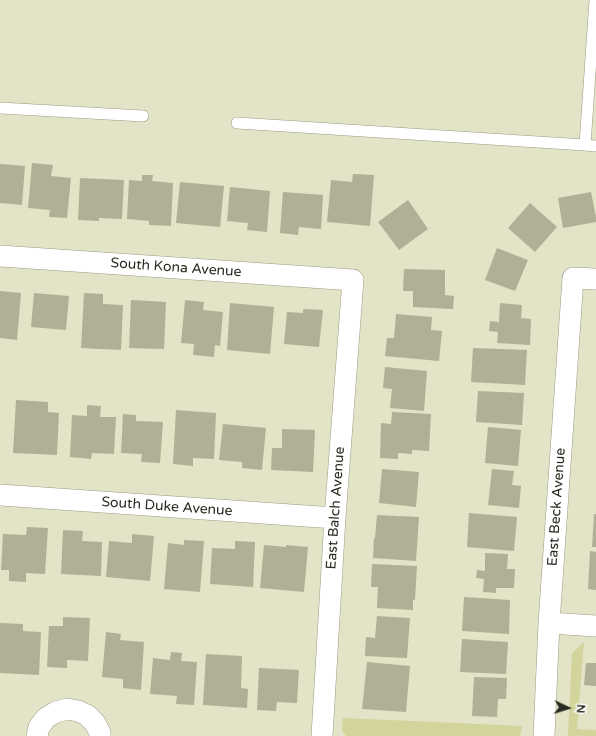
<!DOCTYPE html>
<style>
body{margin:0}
#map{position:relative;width:596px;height:736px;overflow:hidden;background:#e2e3c7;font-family:"Varela Round",sans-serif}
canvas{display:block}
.north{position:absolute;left:548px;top:688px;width:40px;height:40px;-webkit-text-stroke:3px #fff;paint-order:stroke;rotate:94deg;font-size:11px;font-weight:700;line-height:16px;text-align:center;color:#2a2b20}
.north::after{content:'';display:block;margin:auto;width:14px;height:18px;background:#2a2b20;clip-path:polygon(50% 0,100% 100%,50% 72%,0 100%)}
</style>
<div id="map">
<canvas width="596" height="736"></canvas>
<div class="north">N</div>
</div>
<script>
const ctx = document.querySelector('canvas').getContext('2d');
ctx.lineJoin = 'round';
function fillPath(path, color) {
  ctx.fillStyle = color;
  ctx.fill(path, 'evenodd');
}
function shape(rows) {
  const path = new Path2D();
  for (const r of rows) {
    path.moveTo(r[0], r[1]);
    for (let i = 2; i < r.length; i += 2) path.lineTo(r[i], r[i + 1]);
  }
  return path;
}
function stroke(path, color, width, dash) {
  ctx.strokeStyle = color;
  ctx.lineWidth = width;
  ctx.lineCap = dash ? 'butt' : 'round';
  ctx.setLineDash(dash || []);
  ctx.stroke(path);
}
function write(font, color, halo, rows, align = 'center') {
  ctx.font = font + ' "Varela Round",sans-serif';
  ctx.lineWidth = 3.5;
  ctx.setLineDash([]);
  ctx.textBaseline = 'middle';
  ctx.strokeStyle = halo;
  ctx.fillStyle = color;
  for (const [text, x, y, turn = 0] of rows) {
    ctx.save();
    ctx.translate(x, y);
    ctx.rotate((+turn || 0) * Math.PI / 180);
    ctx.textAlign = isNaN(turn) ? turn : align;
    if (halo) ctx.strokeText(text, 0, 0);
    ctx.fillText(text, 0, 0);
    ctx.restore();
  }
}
fillPath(shape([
 [584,642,577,729,596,730,596,736,568,736,572,653],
 [343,718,435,722,522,726,521,733,519,736,346,736,342,731]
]), '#d3d49b');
fillPath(shape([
 [32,163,53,165,51,176,71,178,67,218,49,217,50,210,28,208],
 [0,164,25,166,22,205,0,203],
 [353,174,374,175,370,226,327,222,331,180,352,182],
 [142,175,153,175,152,181,173,183,171,226,149,225,149,221,127,219,129,180,142,181],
 [80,178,124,180,122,219,99,218,99,221,78,220],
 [180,182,224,186,220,227,176,223],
 [230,187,270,191,267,232,247,230,248,223,227,221],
 [283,192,323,195,321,229,299,227,298,235,280,233],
 [591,192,596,217,596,222,563,228,558,198],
 [408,200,428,229,399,250,378,222],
 [530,203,557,227,535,252,508,228],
 [497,248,528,260,515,291,485,280],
 [404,269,445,270,445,295,454,296,453,309,413,307,413,291,403,291],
 [0,291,21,293,17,340,0,338],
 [34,293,69,296,66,330,31,327],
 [84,293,103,294,103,304,123,305,121,350,81,348],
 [131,300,166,302,164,349,129,348],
 [185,300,204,302,203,310,223,312,220,346,215,345,214,357,193,355,194,344,181,343],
 [230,303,274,307,270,354,227,350],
 [500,303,522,305,521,318,531,319,530,345,497,343,498,332,489,331,490,321,499,322],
 [303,309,323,310,319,347,284,344,287,312,303,313],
 [396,314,432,317,431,330,442,331,439,361,385,356,387,338,394,338],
 [473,348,527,350,525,385,471,382],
 [385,367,427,371,424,411,390,408,392,389,383,388],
 [478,391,524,393,522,425,476,422],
 [16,400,48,402,48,412,59,413,57,455,13,453],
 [87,405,101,406,100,417,116,417,114,454,92,453,91,459,70,457,72,415,87,416],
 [176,410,216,413,214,459,193,458,193,466,173,464],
 [392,412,431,414,429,451,412,450,412,454,398,453,398,459,380,458,381,423,391,424],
 [123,414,136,415,136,421,163,422,160,463,141,462,142,454,121,453],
 [223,424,266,428,262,470,242,468,242,462,219,460],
 [488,427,521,430,518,466,485,463],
 [282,429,315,430,313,472,271,470,272,448,282,448],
 [382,469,419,472,416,507,379,503],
 [492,469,514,471,512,485,521,486,519,508,488,505],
 [469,513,517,517,514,551,467,547],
 [594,514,596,514,596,547,592,547],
 [377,515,419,517,416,561,373,558,374,538,375,538],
 [27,527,48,528,45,574,26,573,26,582,9,581,9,570,1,570,3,534,26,535],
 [63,530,83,531,82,541,102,542,101,576,61,574],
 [132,534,154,536,150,581,106,577,109,541,132,543],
 [184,540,204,541,200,592,164,589,168,543,184,545],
 [235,541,255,542,253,587,210,584,212,548,235,549],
 [264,545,286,547,286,545,308,547,304,592,260,588],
 [590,551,596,552,596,590,588,589],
 [485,553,508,554,507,569,515,569,514,588,496,588,496,593,483,592,484,579,476,578,477,570,485,571],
 [372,564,417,566,415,600,413,600,413,610,377,608,378,587,371,587],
 [464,597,510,600,509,634,462,631],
 [377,616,410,618,407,658,365,656,366,637,375,638],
 [63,617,90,618,88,661,67,660,67,668,47,667,49,626,63,626],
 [0,623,23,624,23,631,41,632,39,675,0,673],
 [106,632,121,634,120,640,144,642,141,690,123,688,123,679,102,677],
 [462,639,508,642,506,674,460,672],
 [171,652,182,653,181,661,197,662,194,705,176,704,177,696,150,694,153,658,170,660],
 [206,654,242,656,241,688,248,689,247,708,203,705],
 [367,662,410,666,406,712,362,709],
 [586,663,596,663,596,686,584,685],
 [259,668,299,670,297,703,277,702,276,711,257,710],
 [474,677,507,678,506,699,498,699,497,717,472,716]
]), '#afb095');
const service = shape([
 [595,0,585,145,596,146],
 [0,108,143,116],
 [237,123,585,145]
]);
const minor = shape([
 [0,256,353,280,335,518,322,736],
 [0,495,335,518],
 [549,623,596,626],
 [37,736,39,727,46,718,56,712,67,709,78,711,87,715,95,723,100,733,100,736],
 [544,736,549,623,573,278,596,279]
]);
stroke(service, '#9a9b81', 12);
stroke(minor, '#9a9b81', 22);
stroke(service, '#fff', 11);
stroke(minor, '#fff', 21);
write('14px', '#2a2b20', '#fff', [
 ["South Kona Avenue",176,268,4],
 ["South Duke Avenue",167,507,4],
 ["East Beck Avenue",557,507,-86],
 ["East Balch Avenue",336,508,-86]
]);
</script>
